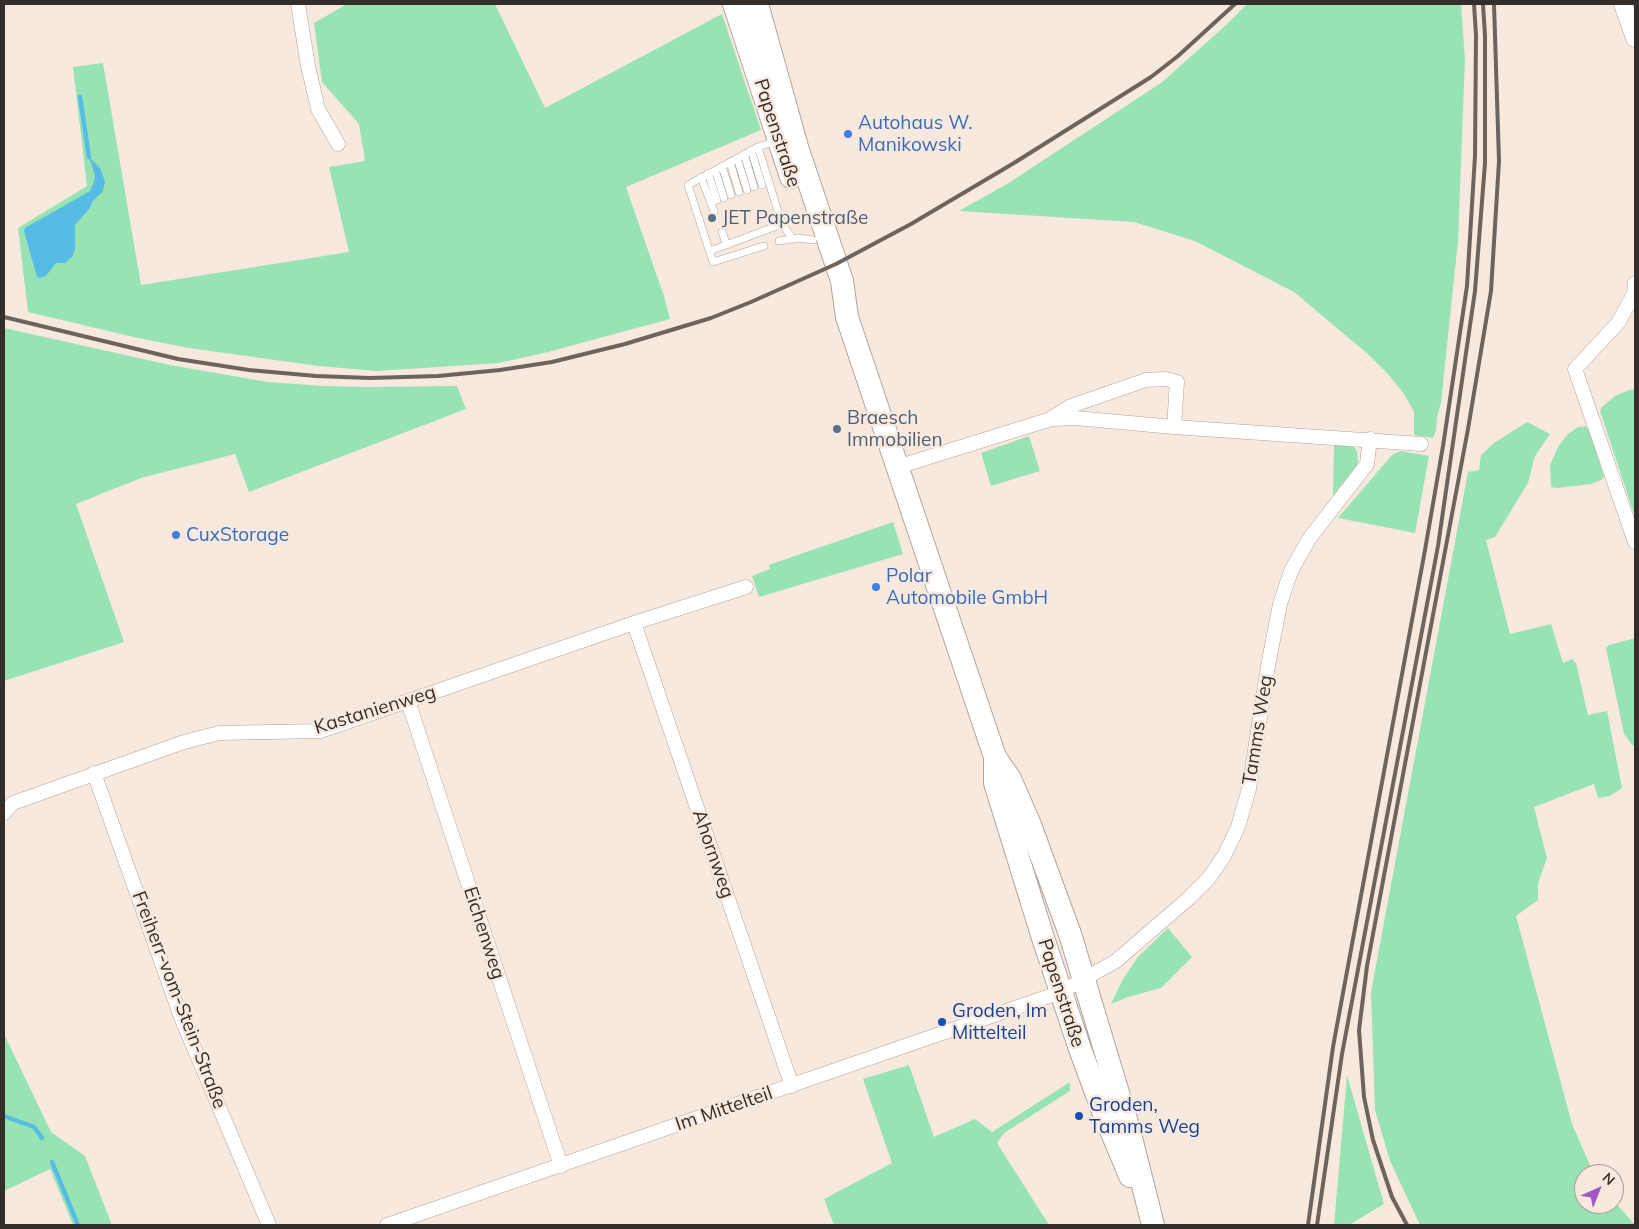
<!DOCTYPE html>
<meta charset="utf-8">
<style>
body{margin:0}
#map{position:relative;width:1639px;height:1229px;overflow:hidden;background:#f8e9df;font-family:Mulish,sans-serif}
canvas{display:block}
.frame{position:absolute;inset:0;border:5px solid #342e2a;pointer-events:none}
.north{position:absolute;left:1574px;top:1164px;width:50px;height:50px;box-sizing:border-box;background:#f8e9df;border:1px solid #aa9e97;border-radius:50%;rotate:44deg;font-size:14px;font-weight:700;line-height:20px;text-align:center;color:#342e2a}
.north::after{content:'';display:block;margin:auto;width:18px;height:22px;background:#a356c8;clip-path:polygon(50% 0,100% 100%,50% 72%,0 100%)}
</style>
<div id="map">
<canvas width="1639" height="1229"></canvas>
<div class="frame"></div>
<div class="north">N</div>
</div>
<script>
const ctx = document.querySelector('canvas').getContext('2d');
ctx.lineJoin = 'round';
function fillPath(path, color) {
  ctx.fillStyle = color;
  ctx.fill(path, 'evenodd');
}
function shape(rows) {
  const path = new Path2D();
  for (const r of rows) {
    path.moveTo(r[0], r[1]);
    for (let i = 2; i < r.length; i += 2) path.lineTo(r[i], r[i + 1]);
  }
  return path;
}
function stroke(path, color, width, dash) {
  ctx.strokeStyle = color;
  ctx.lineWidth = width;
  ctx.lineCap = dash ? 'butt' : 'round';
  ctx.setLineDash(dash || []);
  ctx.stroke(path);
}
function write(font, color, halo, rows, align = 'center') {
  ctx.font = font + ' Mulish,sans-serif';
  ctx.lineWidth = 5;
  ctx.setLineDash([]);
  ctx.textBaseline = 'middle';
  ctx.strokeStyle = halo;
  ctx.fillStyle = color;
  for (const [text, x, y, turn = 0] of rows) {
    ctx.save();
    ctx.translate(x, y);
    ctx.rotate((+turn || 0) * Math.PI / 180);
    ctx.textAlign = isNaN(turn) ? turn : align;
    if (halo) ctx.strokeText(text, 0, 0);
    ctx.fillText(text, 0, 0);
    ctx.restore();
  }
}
fillPath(shape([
 [347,4,495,4,545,108,722,14,761,130,626,187,664,296,670,319,548,352,499,363,377,371,318,366,189,348,138,338,28,312,18,228,87,186,73,67,103,63,141,285,349,252,329,167,365,161,359,124,322,82,314,23],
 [1247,4,1461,4,1465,59,1458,241,1441,403,1437,417,1436,431,1433,438,1414,435,1414,412,1404,394,1388,374,1369,355,1294,292,1195,241,1134,222,959,211,1007,184,1161,83,1225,26],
 [4,328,170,365,268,382,324,386,368,387,457,386,466,409,249,492,235,454,141,478,76,504,124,642,4,681],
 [1635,389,1635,517,1600,411,1602,407,1615,396,1629,390],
 [1527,422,1550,434,1535,456,1528,483,1495,537,1486,540,1510,634,1551,624,1563,663,1572,659,1576,663,1588,715,1607,711,1622,788,1610,796,1598,798,1594,784,1534,807,1547,858,1538,883,1538,900,1516,916,1572,1124,1594,1174,1584,1174,1584,1204,1614,1204,1614,1201,1635,1225,1420,1225,1390,1161,1375,1110,1371,992,1468,472,1479,470,1481,455,1494,443],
 [1586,426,1590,432,1604,477,1601,480,1591,484,1557,488,1551,487,1550,465,1558,447,1568,434,1578,427],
 [1029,436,1040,471,991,486,981,453],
 [1334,444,1352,445,1357,451,1358,461,1357,466,1333,496],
 [1400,451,1429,456,1415,533,1338,518,1392,455],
 [893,522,903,554,759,597,752,576,770,569,769,565],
 [1635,638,1635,744,1633,746,1624,734,1606,648,1609,645],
 [1168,928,1192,957,1161,988,1128,997,1111,1004,1123,979,1138,957],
 [4,1034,51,1132,85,1156,112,1225,73,1225,50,1169,4,1191],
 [909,1065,934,1137,975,1119,992,1132,1070,1082,1070,1091,1004,1133,997,1143,1049,1225,834,1225,824,1199,892,1163,863,1079],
 [1347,1075,1384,1204,1349,1225,1334,1225]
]), '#97e3b4');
fillPath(shape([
 [89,157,100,168,105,181,103,191,92,202,90,208,75,225,75,249,72,257,65,263,56,263,46,276,40,278,37,277,24,231,25,228,90,191,94,182,95,175]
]), '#56bce5');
stroke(shape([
 [80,97,89,157],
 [4,1116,34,1127,42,1138],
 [52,1162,78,1225]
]), '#56bce5', 4.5);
const service = shape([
 [758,147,782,224,793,239],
 [751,150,762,185],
 [744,154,754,187],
 [737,158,747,190],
 [730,162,739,192],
 [722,166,731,195],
 [715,170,724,198],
 [708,173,717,200,710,202],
 [701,177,714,211],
 [722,232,727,245],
 [779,241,799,238,813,240],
 [764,246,713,262,688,185,758,147,776,141],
 [710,251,782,224]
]);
const minor = shape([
 [298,4,308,66,318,109,338,144],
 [1635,283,1634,294,1618,323,1575,369,1635,542],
 [1051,419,1075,418,1174,427],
 [897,467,1048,420,1071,406,1146,380,1166,379,1177,382,1174,427,1421,444],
 [634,623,792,1086],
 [408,701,561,1166],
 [94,773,181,1017,269,1225],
 [4,813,13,803,184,742,219,733,321,731,634,623,746,587],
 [387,1225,1061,992,1116,961,1189,898,1209,878,1224,856,1238,827,1249,789,1268,666,1280,604,1291,571,1309,539,1367,464,1370,439]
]);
const tertiary = shape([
 [1623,4,1635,38]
]);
const primary = shape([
 [734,4,791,177],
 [757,4,797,147,842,281,847,317,995,757,1010,779,1030,825,1070,934,1128,1126,1153,1225],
 [995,760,995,783,1043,938,1080,1049,1103,1111,1130,1176]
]);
stroke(service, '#b1a49a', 8);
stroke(minor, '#b1a49a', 15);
stroke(tertiary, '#b1a49a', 19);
stroke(primary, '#b1a49a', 24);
stroke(service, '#fff', 7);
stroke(minor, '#fff', 14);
stroke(tertiary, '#fff', 18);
stroke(primary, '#fff', 22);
stroke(shape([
 [4,317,178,359,249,370,316,376,370,378,438,376,500,370,552,362,625,344,711,318,751,302,836,264,911,224,1014,163,1151,77,1178,56,1235,4],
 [1308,1225,1333,1047,1425,550,1443,446,1467,286,1475,156,1476,35,1474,4],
 [1317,1225,1342,1054,1438,546,1475,291,1485,163,1485,36,1483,4],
 [1407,1225,1392,1197,1373,1140,1364,1097,1359,1030,1367,966,1468,429,1491,291,1499,161,1494,4]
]), '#6d645e', 4);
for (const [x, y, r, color] of [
 [848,134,5,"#3f7fe0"],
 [712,218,5,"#5c6f8a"],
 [837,429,5,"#5c6f8a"],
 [176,535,5,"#3f7fe0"],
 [876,587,5,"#3f7fe0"],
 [942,1022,5,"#1a4fb4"],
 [1079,1116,5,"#1a4fb4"]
]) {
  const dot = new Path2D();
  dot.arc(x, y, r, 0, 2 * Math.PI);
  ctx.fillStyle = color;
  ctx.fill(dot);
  stroke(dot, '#f8e9df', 2);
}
write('19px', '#366cbe', '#f8e9df', [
 ["Autohaus W.",858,123],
 ["Manikowski",858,145],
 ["CuxStorage",186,535],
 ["Polar",886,576],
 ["Automobile GmbH",886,598]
], 'left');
write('19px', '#342e2a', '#f8e9df', [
 ["Papenstraße",777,133,72],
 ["Kastanienweg",375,710,-17],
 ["Tamms Weg",1258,730,-81],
 ["Ahornweg",713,854,71],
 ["Eichenweg",484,933,72],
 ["Papenstraße",1061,993,72],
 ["Freiherr-vom-Stein-Straße",179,1000,69],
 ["Im Mittelteil",724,1109,-19]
]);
write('19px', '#4e5e75', '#f8e9df', [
 ["JET Papenstraße",722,218],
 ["Braesch",847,418],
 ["Immobilien",847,440]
], 'left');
write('19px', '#164399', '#f8e9df', [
 ["Groden, Im",952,1011],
 ["Mittelteil",952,1033],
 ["Groden,",1089,1105],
 ["Tamms Weg",1089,1127]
], 'left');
</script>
